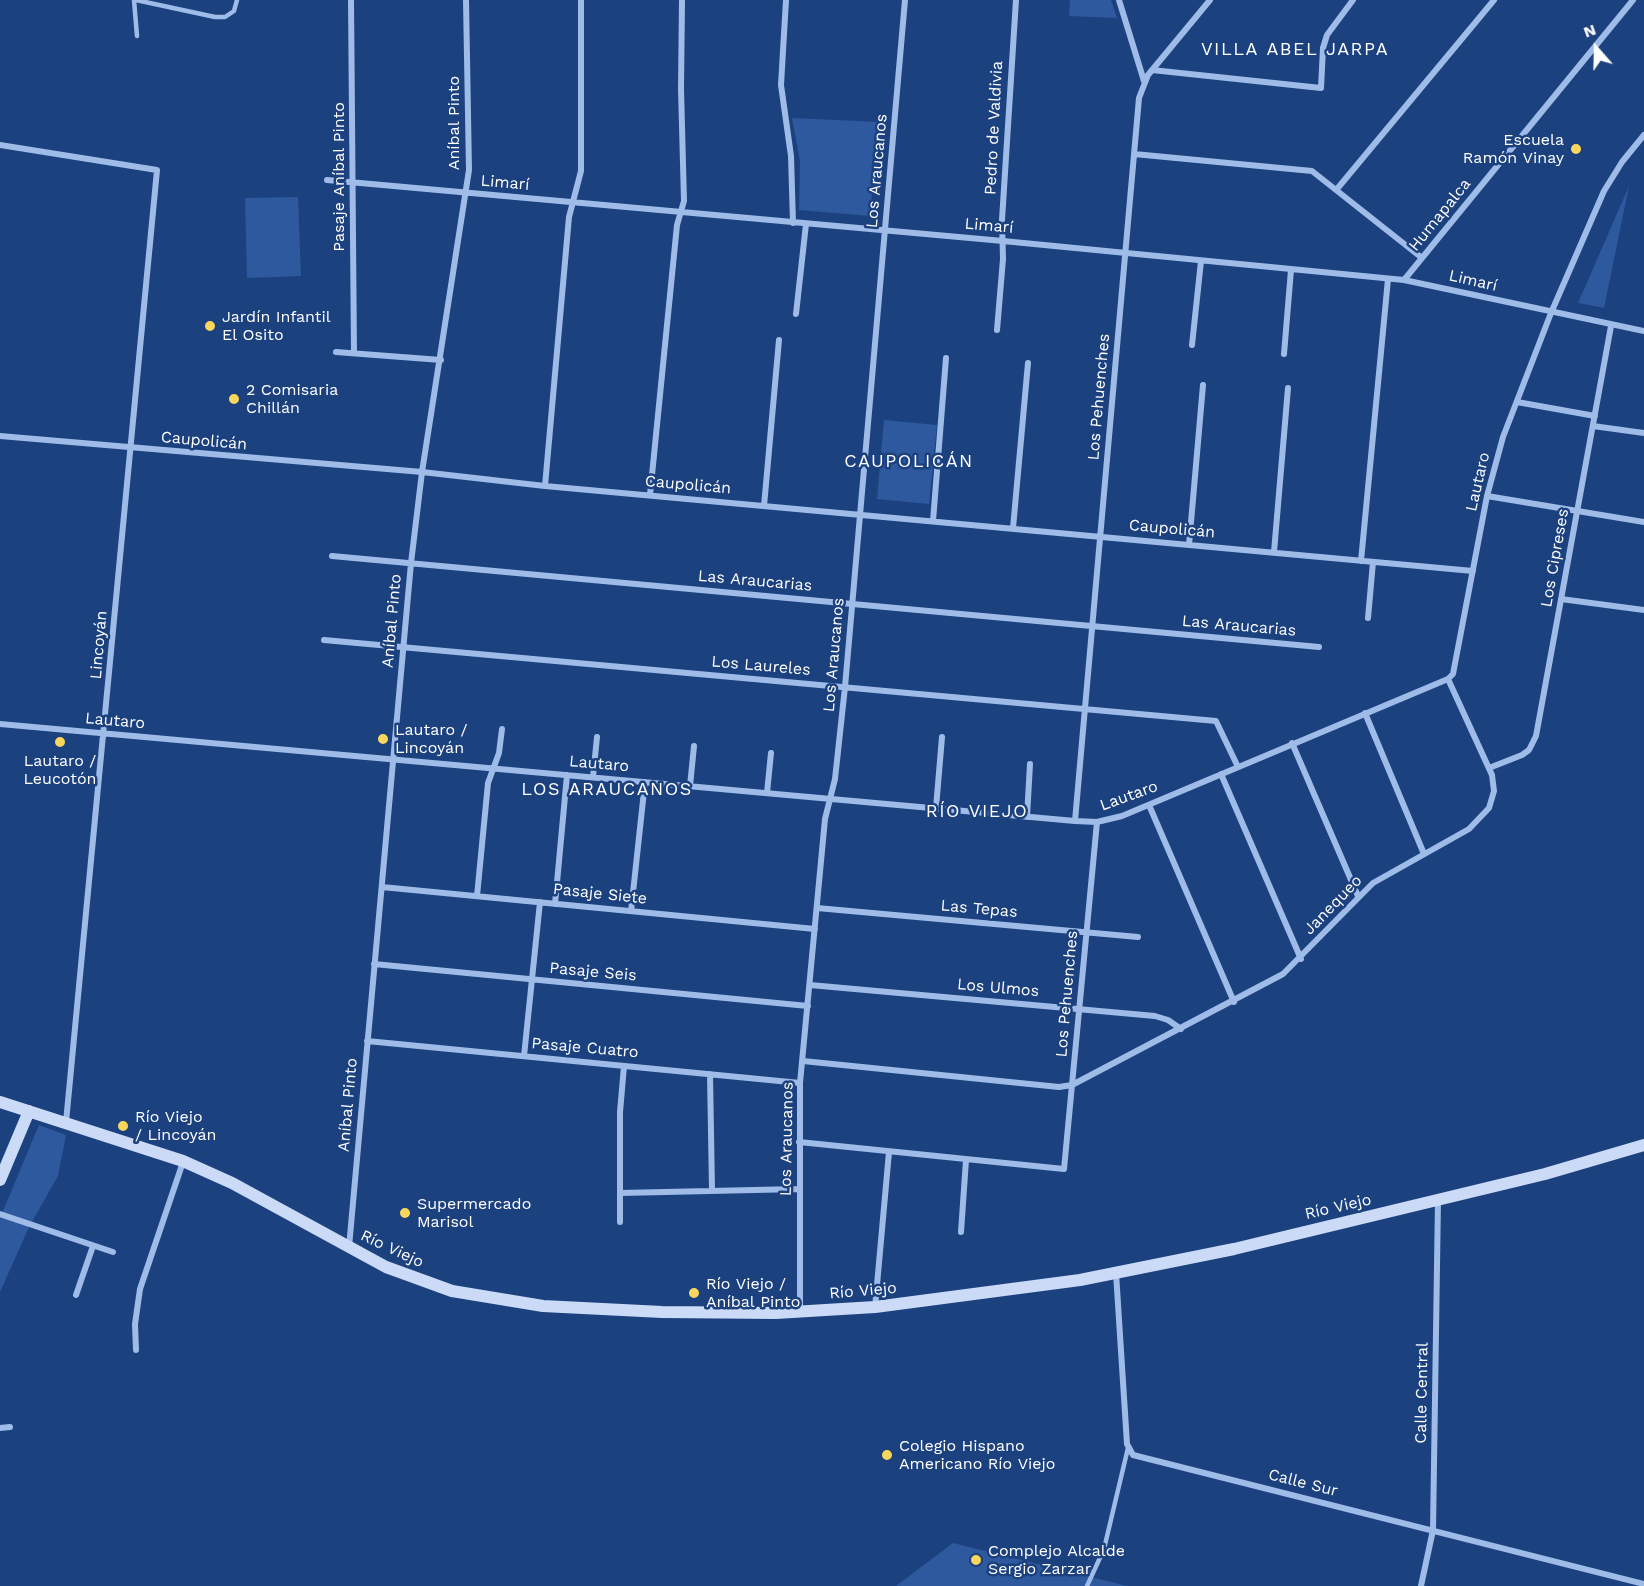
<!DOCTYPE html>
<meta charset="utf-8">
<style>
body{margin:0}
#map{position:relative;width:1644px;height:1586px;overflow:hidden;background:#1c417f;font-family:"Work Sans",sans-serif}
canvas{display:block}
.north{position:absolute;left:1566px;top:18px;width:60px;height:60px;-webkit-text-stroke:4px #1c417f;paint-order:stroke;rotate:340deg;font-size:16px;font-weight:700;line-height:24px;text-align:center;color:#fff}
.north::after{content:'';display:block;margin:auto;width:21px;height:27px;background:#fff;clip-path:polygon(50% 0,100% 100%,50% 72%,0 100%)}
</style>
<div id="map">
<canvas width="1644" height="1586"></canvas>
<div class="north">N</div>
</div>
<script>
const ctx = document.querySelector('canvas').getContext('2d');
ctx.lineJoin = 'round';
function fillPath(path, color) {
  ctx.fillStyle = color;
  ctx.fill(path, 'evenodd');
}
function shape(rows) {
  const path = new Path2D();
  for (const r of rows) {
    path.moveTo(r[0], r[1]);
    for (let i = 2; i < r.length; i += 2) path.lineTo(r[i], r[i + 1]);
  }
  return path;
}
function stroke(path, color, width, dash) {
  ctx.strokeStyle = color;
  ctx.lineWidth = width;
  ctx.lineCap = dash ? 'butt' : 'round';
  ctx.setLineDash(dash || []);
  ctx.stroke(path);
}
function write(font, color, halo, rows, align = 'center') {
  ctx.font = font + ' "Work Sans",sans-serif';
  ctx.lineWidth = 5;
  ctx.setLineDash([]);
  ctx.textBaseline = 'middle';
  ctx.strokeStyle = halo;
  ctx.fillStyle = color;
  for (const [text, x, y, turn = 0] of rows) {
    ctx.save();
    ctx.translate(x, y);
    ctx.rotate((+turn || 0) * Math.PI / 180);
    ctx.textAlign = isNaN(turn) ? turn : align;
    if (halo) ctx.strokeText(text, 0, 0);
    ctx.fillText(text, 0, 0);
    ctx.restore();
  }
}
fillPath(shape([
 [1070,0,1111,0,1117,18,1069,16],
 [792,118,878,122,870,216,799,210,800,161],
 [1629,186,1604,308,1578,303],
 [298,197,301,276,247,278,245,198],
 [884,420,937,425,929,504,877,499],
 [39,1125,66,1135,58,1176,29,1227,0,1292,0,1218],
 [953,1543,1127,1586,896,1586]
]), '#2e599e');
stroke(shape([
 [134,0,137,36],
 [136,0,215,17,225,17,234,11,237,0],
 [1087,1586,1104,1549,1128,1448]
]), '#9fbce9', 4.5);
stroke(shape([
 [351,0,354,353],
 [786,0,781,85,791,156,793,223],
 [1119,0,1144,81],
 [1152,70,1321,88,1323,48,1327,35,1353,0],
 [0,145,157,170,66,1122],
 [1134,154,1312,171,1422,258],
 [327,180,1003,241,1404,280,1644,331],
 [1337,189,1494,0],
 [1404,280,1633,0],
 [796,314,806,224],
 [997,330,1003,259,1002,220,1016,0],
 [1192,345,1201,261],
 [336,352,441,360],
 [1284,354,1291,270],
 [1517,402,1595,416],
 [1593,426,1644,433],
 [0,436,422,472,545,486,1473,571],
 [545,486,569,217,581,171,581,0],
 [650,495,677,225,684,201,681,89,682,0],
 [1487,496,1644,522],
 [764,506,779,340],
 [933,521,946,358],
 [1013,528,1028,363],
 [1189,545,1203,385],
 [1274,552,1288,388],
 [332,556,1319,647],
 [1361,561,1388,279],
 [1561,599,1644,610],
 [1368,618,1373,562],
 [324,640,1216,721,1238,767],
 [1365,713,1424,854],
 [0,724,1075,821,1097,822,1122,816,1448,679,1453,674,1487,496,1503,437,1551,313,1604,191,1622,162,1644,135],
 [1292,743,1358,896],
 [1489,768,1522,755,1529,750,1536,736,1611,326],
 [1221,774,1301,959],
 [593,777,597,737],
 [690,786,694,746],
 [767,793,771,753],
 [1149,805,1234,1002],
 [936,808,942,737],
 [1027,817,1030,764],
 [1075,821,1139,98,1148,75,1210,0],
 [382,887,815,929],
 [477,896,488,783,499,753,502,729],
 [555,904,567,775],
 [817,908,1138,937],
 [631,911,645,782],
 [374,964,808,1006],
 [810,985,1155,1016,1168,1020,1181,1029],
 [367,1041,800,1083],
 [524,1056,540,902],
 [803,1061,1059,1087,1072,1085,1283,974,1373,883,1469,829,1489,808,1494,791,1492,775,1448,679],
 [710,1074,712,1190],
 [799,1142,1064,1169,1097,822],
 [620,1193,799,1189],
 [0,1214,113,1252],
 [620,1222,620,1112,624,1066],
 [961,1232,966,1160],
 [349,1247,411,563,422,472,469,170,466,0],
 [1116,1273,1127,1444,1133,1455,1644,1584],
 [76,1295,93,1246],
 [875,1307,889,1152],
 [800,1311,800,1083,825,819,835,779,845,687,905,0],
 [136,1350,135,1324,140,1289,183,1162],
 [0,1428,10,1427],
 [1421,1586,1433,1530,1438,1200]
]), '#9fbce9', 6);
stroke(shape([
 [0,1102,183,1161,232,1183,386,1267,452,1291,543,1306,662,1312,776,1313,875,1307,1080,1280,1234,1249,1545,1174,1644,1145],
 [0,1180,29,1111]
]), '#cadaf7', 12);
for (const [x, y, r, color] of [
 [1576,149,6,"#fad75c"],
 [210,326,6,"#fad75c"],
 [234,399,6,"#fad75c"],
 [383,739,6,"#fad75c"],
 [60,742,6,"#fad75c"],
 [123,1126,6,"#fad75c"],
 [405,1213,6,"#fad75c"],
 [694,1293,6,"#fad75c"],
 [887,1455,6,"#fad75c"],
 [976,1560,6,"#fad75c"]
]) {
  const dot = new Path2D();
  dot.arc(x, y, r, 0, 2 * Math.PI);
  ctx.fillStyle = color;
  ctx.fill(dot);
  stroke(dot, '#1c417f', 2);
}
write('16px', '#fff', '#1c417f', [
 ["Aníbal Pinto",454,123,-90],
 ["Pedro de Valdivia",994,128,-87],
 ["Los Araucanos",877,171,-85],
 ["Pasaje Aníbal Pinto",339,177,-90],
 ["Limarí",505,183,5],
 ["Humapalca",1440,215,-51],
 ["Limarí",989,226,5],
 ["Limarí",1473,281,13],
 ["Los Pehuenches",1099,397,-85],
 ["Caupolicán",204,441,5],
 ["Lautaro",1478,482,-77],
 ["Caupolicán",688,485,5],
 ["Caupolicán",1172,529,5],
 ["Los Cipreses",1555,558,-80],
 ["Las Araucarias",755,581,5],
 ["Aníbal Pinto",392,621,-85],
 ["Las Araucarias",1239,626,5],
 ["Lincoyán",99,645,-85],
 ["Los Araucanos",834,655,-85],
 ["Los Laureles",761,666,5],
 ["Lautaro",115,721,5],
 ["Lautaro",599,764,5],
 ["Lautaro",1129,796,-20],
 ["Pasaje Siete",600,894,6],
 ["Janequeo",1333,905,-46],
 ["Las Tepas",979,909,5],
 ["Pasaje Seis",593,972,5],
 ["Los Ulmos",998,988,5],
 ["Los Pehuenches",1067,994,-85],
 ["Pasaje Cuatro",585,1048,5],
 ["Aníbal Pinto",348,1105,-85],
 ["Los Araucanos",787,1139,-89],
 ["Río Viejo",1338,1207,-13],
 ["Río Viejo",392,1249,25],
 ["Río Viejo",863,1291,-5],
 ["Calle Central",1422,1393,-89],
 ["Calle Sur",1303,1483,14]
]);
write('16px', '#fff', '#1c417f', [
 ["Escuela",1564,140,"right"],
 ["Ramón Vinay",1564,158,"right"],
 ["Jardín Infantil",222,317],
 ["El Osito",222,335],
 ["2 Comisaria",246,390],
 ["Chillán",246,408],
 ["Lautaro /",395,730],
 ["Lincoyán",395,748],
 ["Lautaro /",60,761,"center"],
 ["Leucotón",60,779,"center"],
 ["Río Viejo",135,1117],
 ["/ Lincoyán",135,1135],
 ["Supermercado",417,1204],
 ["Marisol",417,1222],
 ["Río Viejo /",706,1284],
 ["Aníbal Pinto",706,1302],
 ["Colegio Hispano",899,1446],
 ["Americano Río Viejo",899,1464],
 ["Complejo Alcalde",988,1551],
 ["Sergio Zarzar",988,1569]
], 'left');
ctx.letterSpacing = '1.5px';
write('18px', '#fff', '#1c417f', [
 ["VILLA ABEL JARPA",1295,50],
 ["CAUPOLICÁN",909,462],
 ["LOS ARAUCANOS",607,790],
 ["RÍO VIEJO",977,812]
]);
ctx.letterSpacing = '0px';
</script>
